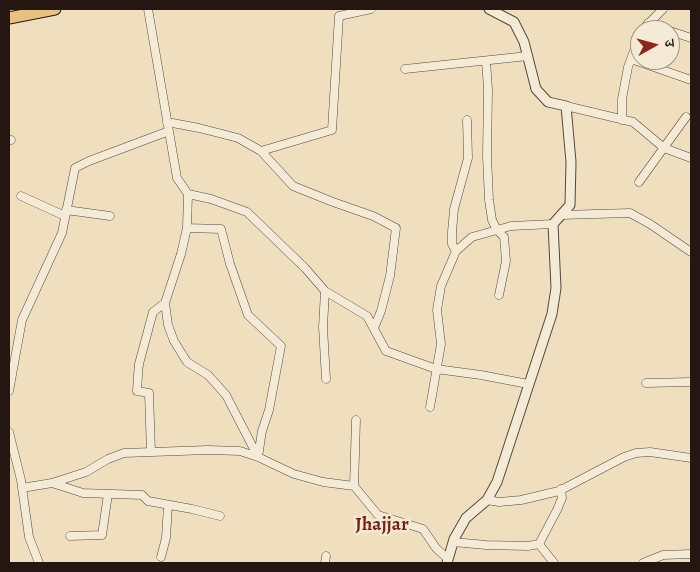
<!DOCTYPE html>
<meta charset="utf-8">
<style>
body{margin:0}
#map{position:relative;width:700px;height:572px;overflow:hidden;background:#f0dfbe;font-family:Alegreya,"Noto Serif Devanagari",serif}
canvas{display:block}
.frame{position:absolute;inset:0;border:10px solid #251611;pointer-events:none}
.north{position:absolute;left:630px;top:20px;width:50px;height:50px;box-sizing:border-box;background:#f5ead5;border:1px solid #a29587;border-radius:50%;rotate:83deg;font-size:14px;font-weight:700;line-height:20px;text-align:center;color:#251611}
.north::after{content:'';display:block;margin:auto;width:18px;height:22px;background:#8f2418;clip-path:polygon(50% 0,100% 100%,50% 72%,0 100%)}
</style>
<div id="map">
<canvas width="700" height="572"></canvas>
<div class="frame"></div>
<div class="north">उ</div>
</div>
<script>
const ctx = document.querySelector('canvas').getContext('2d');
ctx.lineJoin = 'round';
function shape(rows) {
  const path = new Path2D();
  for (const r of rows) {
    path.moveTo(r[0], r[1]);
    for (let i = 2; i < r.length; i += 2) path.lineTo(r[i], r[i + 1]);
  }
  return path;
}
function stroke(path, color, width, dash) {
  ctx.strokeStyle = color;
  ctx.lineWidth = width;
  ctx.lineCap = dash ? 'butt' : 'round';
  ctx.setLineDash(dash || []);
  ctx.stroke(path);
}
function write(font, color, halo, rows, align = 'center') {
  ctx.font = font + ' Alegreya,serif';
  ctx.lineWidth = 5;
  ctx.setLineDash([]);
  ctx.textBaseline = 'middle';
  ctx.strokeStyle = halo;
  ctx.fillStyle = color;
  for (const [text, x, y, turn = 0] of rows) {
    ctx.save();
    ctx.translate(x, y);
    ctx.rotate((+turn || 0) * Math.PI / 180);
    ctx.textAlign = isNaN(turn) ? turn : align;
    if (halo) ctx.strokeText(text, 0, 0);
    ctx.fillText(text, 0, 0);
    ctx.restore();
  }
}
const minor = shape([
 [148,9,177,178,188,194,211,199,247,212,305,268,325,291,367,316,386,351,436,369,481,375,528,384],
 [648,23,668,30],
 [642,30,663,9],
 [670,31,691,38],
 [631,59,691,80],
 [486,61,488,89,487,156,489,200,492,220,497,230,504,237,506,261,499,295],
 [405,69,528,56],
 [566,106,633,122,664,148,691,158],
 [622,120,622,99,628,67,640,35],
 [167,122,199,128,238,138,261,151,293,186,333,202,373,216,396,228,390,276,381,311,374,328],
 [9,140,11,140],
 [261,151,332,130,339,16,371,9],
 [639,182,686,117],
 [188,194,187,228,181,254,165,303,168,325,174,341,187,362,208,375,226,395,258,457],
 [21,196,65,216],
 [66,210,110,216],
 [561,215,630,213,650,224,691,252],
 [187,228,221,229,230,264,248,315,281,346,269,410,262,431,258,457],
 [456,251,452,244,452,232,454,209,468,158,467,120],
 [325,291,323,327,326,379],
 [646,383,691,382],
 [9,391,22,320,62,233,75,168,89,161,169,131],
 [430,407,441,344,437,310,441,286,456,251,472,237,497,230,511,226,553,224],
 [9,432,21,480,29,537,39,563],
 [151,452,149,393,137,391,138,375,139,364,153,312,165,303],
 [52,483,83,493,142,495,148,501,192,509,220,516],
 [354,486,356,420],
 [22,488,52,483,86,472,108,459,124,453,208,450,240,451,258,457,294,474,323,482,354,486,378,515,423,529,436,548,448,559],
 [487,500,499,502,521,500,559,491,624,457,636,453,650,452,691,458],
 [70,536,102,535,108,494],
 [453,542,486,545,528,546,539,544,557,510,562,498,561,489],
 [539,544,554,563],
 [161,557,166,538,168,505],
 [325,563,326,556],
 [643,563,663,555,691,554]
]);
const tertiary = shape([
 [447,563,454,539,466,518,487,500,497,482,552,314,556,288,553,224,570,205,571,162,566,106,548,102,536,89,524,42,514,22,489,9]
]);
const primary = shape([
 [9,18,55,9]
]);
stroke(minor, '#58483c', 9);
stroke(tertiary, '#58483c', 11);
stroke(primary, '#251611', 13);
stroke(minor, '#f5ead5', 8);
stroke(tertiary, '#f5ead5', 9);
stroke(primary, '#e8c07f', 11);
write('bold 19px', '#7a1f14', '#f5ead5', [
 ["Jhajjar",382,525]
]);
</script>
